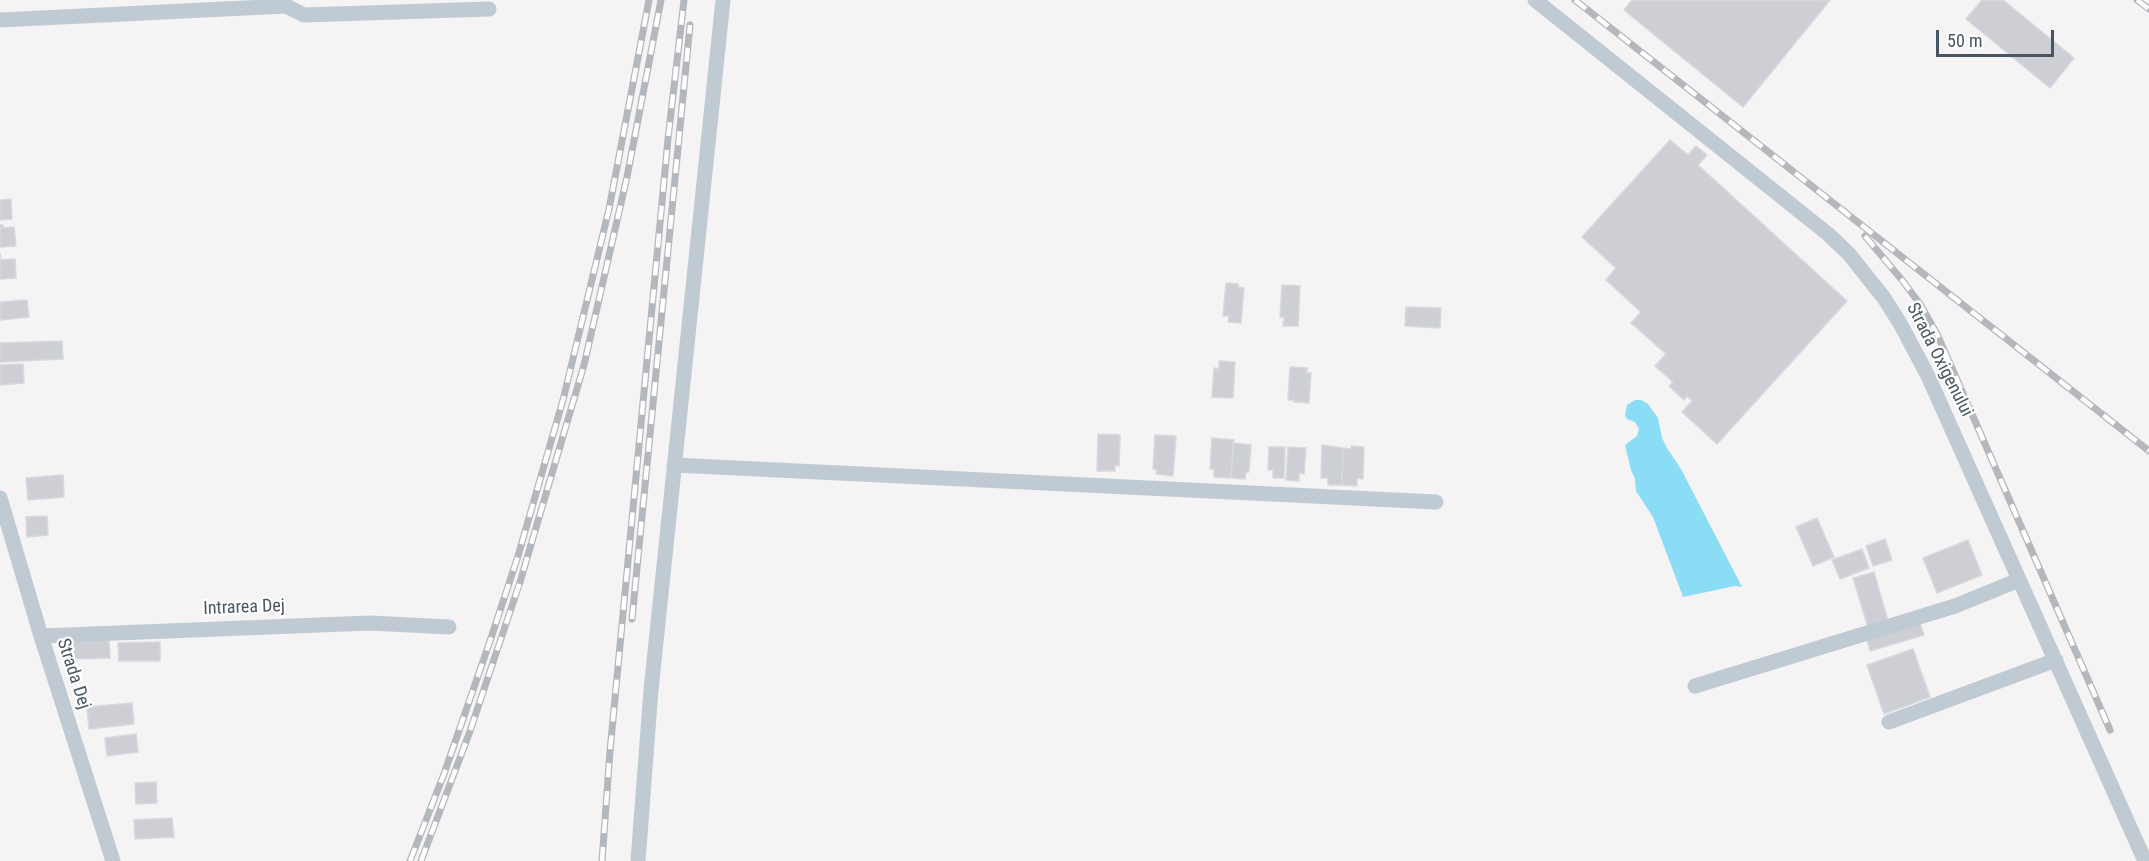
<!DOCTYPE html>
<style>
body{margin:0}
#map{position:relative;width:2149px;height:861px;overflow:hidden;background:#f5f3f3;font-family:"Roboto Condensed",sans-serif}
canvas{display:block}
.scale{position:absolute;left:1936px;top:30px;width:118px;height:27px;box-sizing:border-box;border:3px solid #495662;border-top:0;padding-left:8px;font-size:18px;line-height:21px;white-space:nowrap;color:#495662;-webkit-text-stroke:4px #fff;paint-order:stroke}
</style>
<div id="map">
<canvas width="2149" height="861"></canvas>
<div class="scale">50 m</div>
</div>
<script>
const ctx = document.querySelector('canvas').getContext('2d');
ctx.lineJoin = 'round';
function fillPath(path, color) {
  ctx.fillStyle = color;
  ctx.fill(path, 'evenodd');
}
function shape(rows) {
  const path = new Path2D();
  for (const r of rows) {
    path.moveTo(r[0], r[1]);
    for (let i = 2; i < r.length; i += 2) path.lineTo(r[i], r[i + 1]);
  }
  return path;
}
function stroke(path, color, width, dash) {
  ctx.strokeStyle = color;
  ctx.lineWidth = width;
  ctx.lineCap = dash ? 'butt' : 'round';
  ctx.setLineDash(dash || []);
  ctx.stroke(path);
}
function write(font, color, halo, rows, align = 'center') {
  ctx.font = font + ' "Roboto Condensed",sans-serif';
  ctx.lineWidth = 4.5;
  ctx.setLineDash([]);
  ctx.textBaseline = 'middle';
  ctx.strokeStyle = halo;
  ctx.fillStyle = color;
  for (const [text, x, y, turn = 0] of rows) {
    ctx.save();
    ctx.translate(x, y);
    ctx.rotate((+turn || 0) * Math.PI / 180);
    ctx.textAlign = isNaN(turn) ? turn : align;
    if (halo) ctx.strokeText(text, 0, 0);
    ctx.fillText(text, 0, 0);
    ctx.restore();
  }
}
fillPath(shape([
 [1635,400,1641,400,1648,404,1658,418,1662,438,1667,448,1681,469,1742,587,1735,586,1683,597,1653,517,1636,491,1635,479,1631,470,1625,445,1637,436,1639,429,1635,422,1627,419,1625,415,1627,405]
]), '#8addf4');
const building = shape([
 [1632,0,1830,0,1743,107,1624,10,1632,0],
 [1982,0,2003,0,2074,58,2050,88,1966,19,1982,0],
 [1670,140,1688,155,1696,146,1707,155,1698,165,1847,301,1717,444,1682,412,1692,401,1687,396,1684,400,1669,386,1673,382,1655,366,1666,354,1631,323,1641,312,1606,280,1616,268,1582,237,1670,140],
 [11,199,12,219,0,220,0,200,11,199],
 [0,225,3,225,3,228,14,227,16,246,0,247,0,225],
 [0,254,1,260,15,259,16,278,0,279,0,254],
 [1226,283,1238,284,1238,287,1244,288,1241,323,1228,322,1229,316,1223,316,1226,283],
 [1282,285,1300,286,1298,326,1283,326,1284,317,1280,317,1282,285],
 [27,300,29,317,0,320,0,302,27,300],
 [1406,307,1441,308,1440,328,1405,326,1406,307],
 [62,341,63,359,0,362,0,343,62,341],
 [1219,361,1235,362,1233,398,1212,397,1214,368,1219,369,1219,361],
 [23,364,24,383,0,385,0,365,23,364],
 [1290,367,1307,368,1307,373,1311,373,1309,403,1294,402,1294,400,1288,400,1290,367],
 [1098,434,1120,435,1119,466,1115,465,1115,471,1097,471,1098,434],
 [1155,435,1176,436,1173,476,1156,474,1157,470,1153,469,1155,435],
 [1212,438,1234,440,1231,478,1214,477,1214,469,1210,469,1212,438],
 [1233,443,1251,445,1249,472,1246,472,1245,479,1231,478,1233,443],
 [1322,445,1343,448,1342,485,1328,485,1328,478,1321,478,1322,445],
 [1351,446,1364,447,1363,479,1357,478,1357,486,1342,485,1343,448,1351,449,1351,446],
 [1269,447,1285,447,1284,478,1273,478,1273,470,1268,470,1269,447],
 [1288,447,1306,448,1304,474,1299,473,1299,481,1286,480,1288,447],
 [63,475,64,497,28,500,26,478,63,475],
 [47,516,48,535,27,537,26,517,47,516],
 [1817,518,1834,557,1813,566,1796,527,1817,518],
 [1885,539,1892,560,1873,566,1866,546,1885,539],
 [1968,540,1982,575,1937,593,1923,558,1968,540],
 [1862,549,1869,568,1840,579,1832,560,1862,549],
 [1874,572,1888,621,1868,627,1853,578,1874,572],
 [1919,620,1924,635,1870,651,1866,636,1919,620],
 [109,640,110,658,70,659,70,642,109,640],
 [160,642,160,661,119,661,118,643,160,642],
 [1913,649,1930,697,1884,714,1867,665,1913,649],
 [132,703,134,724,89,729,87,707,132,703],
 [136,734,138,752,107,756,105,738,136,734],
 [156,782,157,803,136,804,135,783,156,782],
 [172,818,174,837,135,839,134,820,172,818]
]);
fillPath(building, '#cdcfd5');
stroke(building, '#d6d9de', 1.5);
stroke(shape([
 [1535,0,1828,234,1849,254,1884,298,1901,325,1928,376,2145,861],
 [0,20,286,6,304,15,489,9],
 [674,465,1436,502],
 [0,498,41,636,113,861],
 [41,636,370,623,449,627],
 [1695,686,1955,606,2019,580],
 [1889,722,2056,660],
 [638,861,651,690,723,0]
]), '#c0cad3', 15);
const rail = shape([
 [1575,0,2149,451],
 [2137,0,2149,9],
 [1865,236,1902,280,1920,304,1937,334,2110,730],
 [632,619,690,25],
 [410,861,444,774,490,641,518,556,563,400,609,209,649,0],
 [421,861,469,734,520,582,584,365,627,177,661,0],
 [602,861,610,751,668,139,684,0]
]);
stroke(rail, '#b4b8bd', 7);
stroke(rail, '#fff', 4.5, [14]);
write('18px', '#495662', '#fff', [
 ["Strada Oxigenului",1939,360,63],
 ["Intrarea Dej",244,608,-2],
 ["Strada Dej",73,674,72]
]);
</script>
